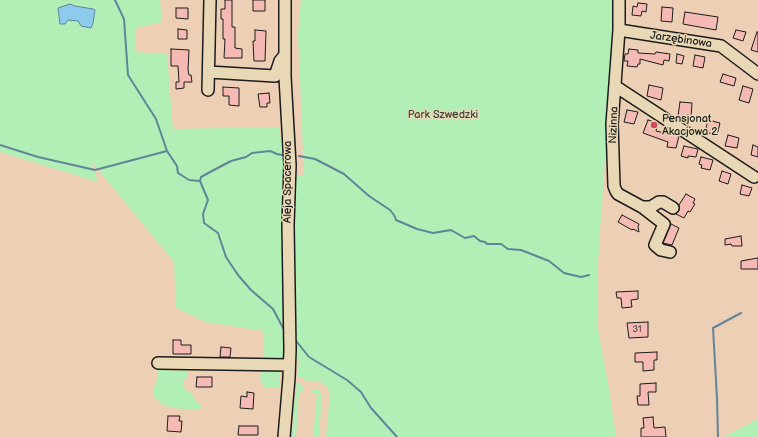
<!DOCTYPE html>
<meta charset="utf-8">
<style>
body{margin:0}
canvas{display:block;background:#edcfb5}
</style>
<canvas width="758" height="437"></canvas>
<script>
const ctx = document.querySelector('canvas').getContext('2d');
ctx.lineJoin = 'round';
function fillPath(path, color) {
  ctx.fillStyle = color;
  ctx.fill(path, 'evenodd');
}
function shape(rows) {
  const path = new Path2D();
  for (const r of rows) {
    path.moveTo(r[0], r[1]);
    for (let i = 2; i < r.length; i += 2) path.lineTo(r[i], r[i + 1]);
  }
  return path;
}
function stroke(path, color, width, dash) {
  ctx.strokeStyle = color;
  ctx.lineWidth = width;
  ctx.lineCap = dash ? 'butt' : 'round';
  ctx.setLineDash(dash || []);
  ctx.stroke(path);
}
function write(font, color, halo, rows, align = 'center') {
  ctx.font = font + ' "Balsamiq Sans",sans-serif';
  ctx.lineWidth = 3;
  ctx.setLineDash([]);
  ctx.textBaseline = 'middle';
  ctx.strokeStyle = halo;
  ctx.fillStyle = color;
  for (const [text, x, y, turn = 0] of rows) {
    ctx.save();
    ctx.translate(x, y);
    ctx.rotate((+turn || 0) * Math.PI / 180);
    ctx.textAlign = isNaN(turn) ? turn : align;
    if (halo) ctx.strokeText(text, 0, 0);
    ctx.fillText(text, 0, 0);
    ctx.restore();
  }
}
fillPath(shape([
 [0,0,160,0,162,22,135,28,136,52,167,54,173,129,279,127,286,175,304,176,298,35,301,0,614,0,614,23,597,277,597,324,609,389,616,437,326,437,329,404,329,393,327,387,321,382,308,382,303,378,297,377,297,372,298,372,299,359,282,357,279,387,263,387,260,377,264,355,264,331,206,322,176,308,174,262,91,161,98,182,0,152],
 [160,368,175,371,184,369,188,371,187,376,183,382,186,391,192,393,194,399,202,406,199,410,173,408,163,405,154,397,153,390,157,380,157,372],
 [295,382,303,386,304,392,299,392,296,437,292,437,295,395,296,395,297,387,294,386],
 [316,389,319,390,322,395,319,437,313,437,317,394,311,393,313,390],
 [758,419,758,437,723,437]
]), '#b2efb6');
const water = shape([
 [70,4,75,6,93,9,95,10,93,23,91,28,81,26,78,21,68,20,65,24,60,24,58,8,70,4]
]);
fillPath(water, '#8dcbed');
stroke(water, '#608599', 1);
stroke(shape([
 [115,0,124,19,128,75,156,119,167,151,177,166,178,173,189,180,200,181,208,200,203,214,204,223,218,233,226,257,238,275,251,290,273,309,283,328],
 [0,145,38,157,95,170,167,151],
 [299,156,315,159,344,174,369,196,390,210,394,215,396,220,417,229,433,233,451,230,465,238,474,236,480,241,485,242,487,244,501,244,508,249,521,250,549,261,564,273,581,277,589,275],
 [200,181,201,177,212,171,231,161,246,157,252,153,270,151,277,154,282,155],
 [297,342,309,357,347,380,361,392,371,408,397,437],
 [718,437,717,398,713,328,741,313]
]), '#608599', 2);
const building = shape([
 [225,0,232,0,232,27,235,27,235,48,242,49,242,58,224,58,225,39,223,39,223,19,221,19,221,9,225,9,225,0],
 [253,0,265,0,265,11,253,11,253,0],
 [638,3,647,4,646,12,642,11,641,16,632,15,633,6,637,7,638,3],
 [662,7,673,8,672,22,661,21,662,7],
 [176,8,188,8,188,19,176,18,176,8],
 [685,12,718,17,716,30,683,24,685,12],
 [178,29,187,30,187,39,178,39,178,29],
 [255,30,266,31,265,61,254,61,253,41,255,41,255,30],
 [736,30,746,32,743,41,733,38,736,30],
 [757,32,758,32,758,52,751,50,757,32],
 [171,49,189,50,188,70,189,75,191,75,192,82,184,82,184,88,176,89,176,82,179,82,178,66,171,66,171,49],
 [629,49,638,50,638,53,655,54,656,52,670,54,669,61,664,60,663,65,640,59,640,64,638,64,637,67,627,66,628,61,624,61,625,54,628,54,629,49],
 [677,54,684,56,682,64,676,63,677,54],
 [695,55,705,57,703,68,693,66,695,55],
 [723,74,736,78,734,86,720,82,723,74],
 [649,85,663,88,661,100,647,96,649,85],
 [743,86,753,89,749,103,739,100,743,86],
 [223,87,239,88,239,106,229,105,229,96,223,96,223,87],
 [269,93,270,103,267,103,267,107,260,107,258,94,269,93],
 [680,102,692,103,691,117,678,116,680,102],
 [627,110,638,112,634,124,624,122,627,110],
 [648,120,658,123,656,131,679,136,676,148,667,147,668,142,643,133,648,120],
 [708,120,720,123,717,135,705,132,708,120],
 [728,135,739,138,737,148,725,146,728,135],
 [753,145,758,147,758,157,751,155,753,145],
 [684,146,698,149,696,157,688,156,688,158,681,156,684,146],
 [701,157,713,160,710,170,701,168,702,165,699,164,701,157],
 [722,171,731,174,728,184,719,181,722,171],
 [742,185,752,188,749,196,740,194,742,185],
 [686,194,695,199,693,203,695,204,690,212,688,211,684,218,676,214,679,211,679,205,686,194],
 [622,215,639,224,638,227,639,232,633,229,632,230,618,222,622,215],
 [671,224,679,228,672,245,663,243,671,224],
 [741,236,742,246,732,246,731,244,725,245,725,239,741,236],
 [758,258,758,269,741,269,741,261,758,258],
 [638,291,638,299,631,300,632,307,622,308,621,298,617,298,616,292,638,291],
 [648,322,648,337,629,338,627,323,648,322],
 [173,340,181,340,181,345,191,345,191,354,173,354,173,340],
 [221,347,231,348,230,357,220,357,221,347],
 [657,352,657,360,654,360,654,370,643,371,643,362,635,362,635,353,657,352],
 [197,377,212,377,212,387,196,387,197,377],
 [656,383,656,392,648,392,649,405,638,405,637,396,640,396,640,384,656,383],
 [247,392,254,393,253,409,240,408,241,396,247,397,247,392],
 [168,416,180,416,179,421,182,421,181,432,167,431,168,416],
 [653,417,654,428,665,427,666,437,641,437,641,428,644,428,643,418,653,417],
 [239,426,258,426,258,435,238,435,239,426]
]);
fillPath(building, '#f6bab5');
stroke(building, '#1c1c1c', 1);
const minor = shape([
 [619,0,619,30,612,124,614,186,616,191,618,194,642,207,664,224,655,245,661,250,670,252],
 [619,30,721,46,758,74],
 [209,72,275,76,280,61,284,56],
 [615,86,754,177],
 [208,90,210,0],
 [642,207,651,207,659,202,663,202,673,208],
 [158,363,289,365],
 [284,437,289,378,290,350,288,225,290,165,285,77,285,0]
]);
stroke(minor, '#1c1c1c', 14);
stroke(minor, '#e9d8b5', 11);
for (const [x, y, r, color] of [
 [654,125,4,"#d1495b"]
]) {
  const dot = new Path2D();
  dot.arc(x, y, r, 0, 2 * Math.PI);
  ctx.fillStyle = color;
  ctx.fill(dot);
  stroke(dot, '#e9d8b5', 1.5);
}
write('9px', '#524442', null, [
 ["31",637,330]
]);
write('11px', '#1c1c1c', '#e9d8b5', [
 ["Jarzębinowa",681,40,8],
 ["Nizinna",614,125,-88],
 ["Aleja Spacerowa",288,182,-90]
]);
write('11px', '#3a463b', '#e9d8b5', [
 ["Park Szwedzki",443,115]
]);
write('11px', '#1c1c1c', '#e9d8b5', [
 ["Pensjonat",662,119],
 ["Akacjowa 2",662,132]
], 'left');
</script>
